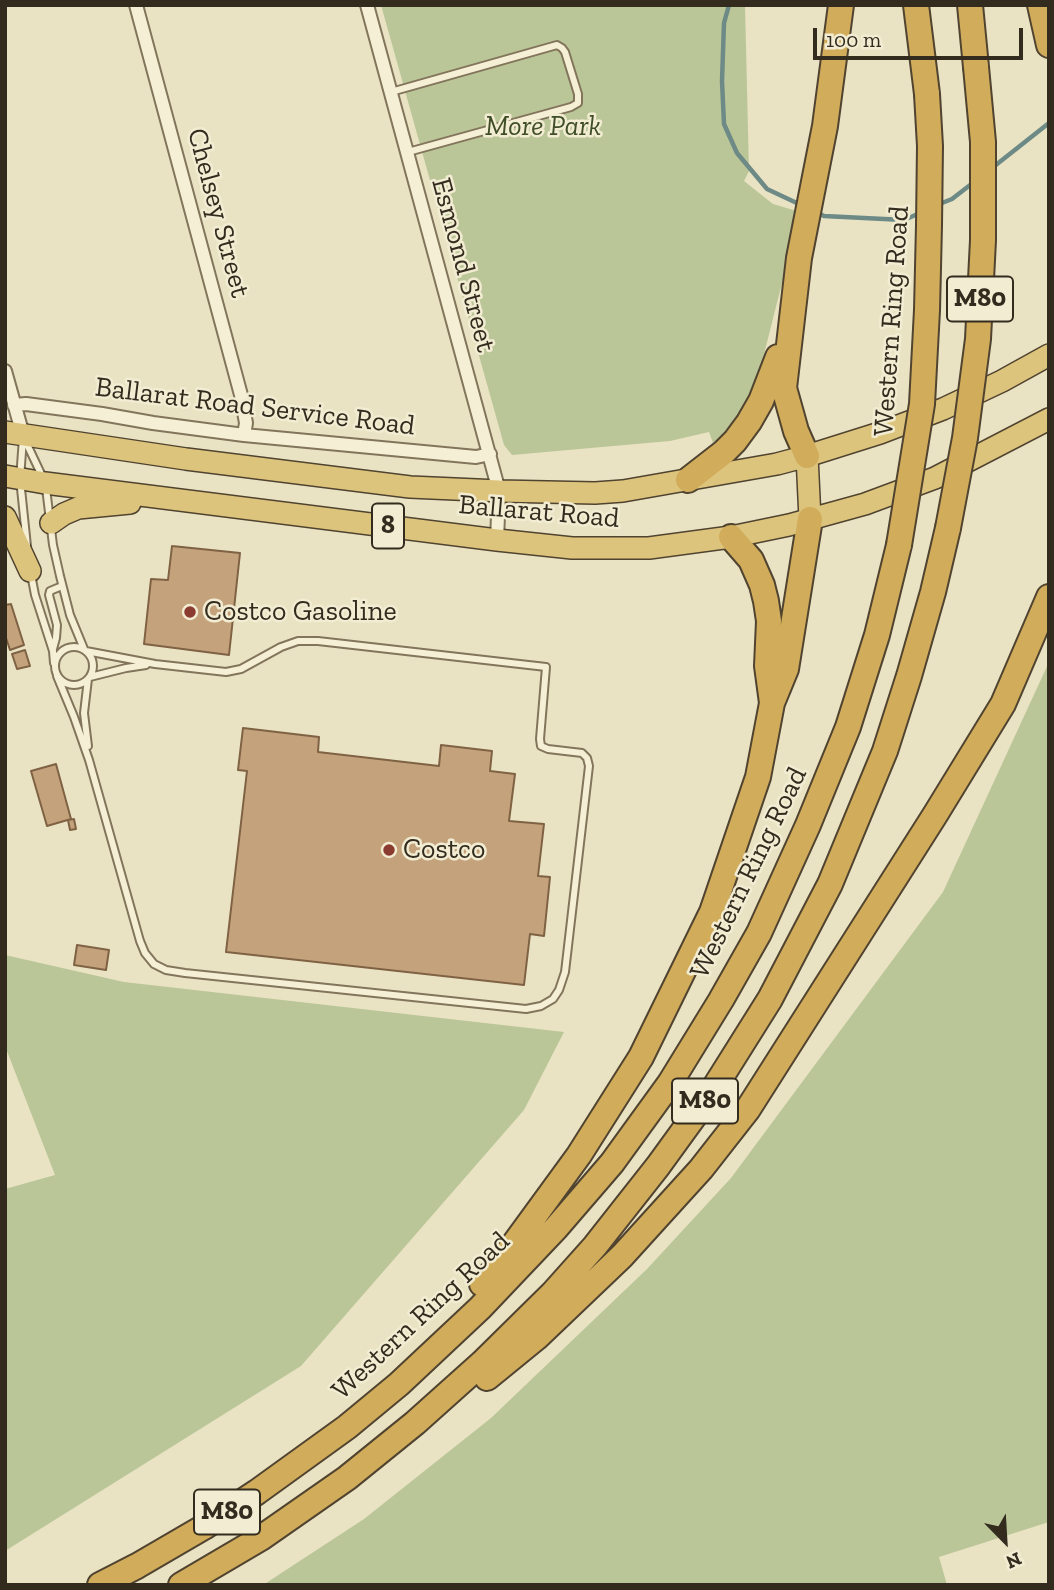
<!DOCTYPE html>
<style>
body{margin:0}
#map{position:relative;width:1054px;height:1590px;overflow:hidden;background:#e9e3c3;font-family:"Zilla Slab",serif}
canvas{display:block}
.frame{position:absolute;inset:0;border:7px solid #332b1e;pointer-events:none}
.north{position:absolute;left:970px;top:1506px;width:70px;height:70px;-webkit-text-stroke:5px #f2ecd2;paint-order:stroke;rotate:156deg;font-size:19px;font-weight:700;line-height:28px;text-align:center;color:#332b1e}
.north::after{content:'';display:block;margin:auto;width:24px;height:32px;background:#332b1e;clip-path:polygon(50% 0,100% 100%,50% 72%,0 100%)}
.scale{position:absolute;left:813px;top:28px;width:210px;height:32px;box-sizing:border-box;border:4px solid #332b1e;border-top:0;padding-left:9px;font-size:21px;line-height:24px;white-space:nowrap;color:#332b1e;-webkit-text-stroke:5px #f2ecd2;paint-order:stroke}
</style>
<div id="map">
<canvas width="1054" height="1590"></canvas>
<div class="frame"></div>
<div class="north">N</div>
<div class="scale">100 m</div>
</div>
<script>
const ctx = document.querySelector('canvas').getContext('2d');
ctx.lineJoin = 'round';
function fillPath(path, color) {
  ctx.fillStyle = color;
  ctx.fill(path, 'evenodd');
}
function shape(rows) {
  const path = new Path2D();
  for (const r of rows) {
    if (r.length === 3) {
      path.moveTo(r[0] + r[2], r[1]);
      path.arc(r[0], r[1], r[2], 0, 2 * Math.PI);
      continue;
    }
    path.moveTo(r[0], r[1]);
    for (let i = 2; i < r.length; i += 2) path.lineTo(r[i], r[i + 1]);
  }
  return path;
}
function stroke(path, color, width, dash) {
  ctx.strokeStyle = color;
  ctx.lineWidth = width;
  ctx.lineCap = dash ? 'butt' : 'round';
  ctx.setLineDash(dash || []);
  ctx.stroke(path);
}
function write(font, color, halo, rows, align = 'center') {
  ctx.font = font + ' "Zilla Slab",serif';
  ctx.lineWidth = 5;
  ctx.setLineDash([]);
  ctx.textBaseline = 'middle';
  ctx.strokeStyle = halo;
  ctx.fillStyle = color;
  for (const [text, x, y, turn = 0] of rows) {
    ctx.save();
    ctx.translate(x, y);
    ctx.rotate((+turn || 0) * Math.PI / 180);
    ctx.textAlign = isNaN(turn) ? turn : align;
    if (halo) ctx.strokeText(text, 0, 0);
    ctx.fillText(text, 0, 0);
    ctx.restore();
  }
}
fillPath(shape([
 [381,5,745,5,749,171,744,181,773,204,800,212,760,370,737,423,728,434,713,443,709,432,670,441,512,455,504,445],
 [1049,662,1049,1522,939,1557,947,1585,263,1585,364,1519,491,1418,647,1269,731,1178,943,892],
 [5,955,124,982,564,1032,524,1110,301,1366,5,1551,5,1189,55,1175,5,1046]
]), '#bbc698');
stroke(shape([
 [729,5,724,23,722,81,724,124,737,153,767,189,801,205],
 [992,168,1049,123],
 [937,205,952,199,974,182],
 [816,212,824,216,904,220,920,213]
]), '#6d8a86', 4.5);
const building = shape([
 [172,546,240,553,229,655,144,644,151,579,168,580,172,546],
 [11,604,24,645,10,650,5,635,5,605,11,604],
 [25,650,30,666,17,669,12,654,25,650],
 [243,728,319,737,318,752,439,766,441,745,492,751,490,771,515,774,509,821,544,824,538,876,550,877,544,936,530,934,524,985,226,952,247,771,238,770,243,728],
 [56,764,71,819,47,826,31,771,56,764],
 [74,819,76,829,70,830,68,820,74,819],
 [77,945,109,950,106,970,74,965,77,945]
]);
fillPath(building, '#c4a37c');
stroke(building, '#7f6244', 2);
const service = shape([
 [391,92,557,45,562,48,565,52,578,94,578,103,571,107,408,152],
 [23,438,20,479,27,546],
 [25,440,43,478],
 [46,488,53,545,60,576,70,615,84,649],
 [31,574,35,595,53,651,54,663],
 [74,666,19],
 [53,649,56,638,57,625,49,595,50,591,62,586],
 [57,676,74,717,89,760,140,941,145,953,154,964,166,970,185,973,526,1009,541,1006,553,999,559,990,565,972,589,766,587,758,582,753,548,749,541,746,540,739,546,667,318,641,298,641,281,647,241,669,226,672,155,664,86,651],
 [90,677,126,668,146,665],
 [88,746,84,713,88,679]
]);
const minor = shape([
 [136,5,241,395,246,423,244,435],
 [367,5,499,491,497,540],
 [5,371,23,435],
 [14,405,26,404,102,414,153,423,244,435,476,457,490,454]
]);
const trunk = shape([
 [5,432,186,459,410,487,499,491,595,493,623,491,777,464,807,456,880,433,943,409,1002,381,1049,355],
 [807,456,810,519],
 [5,476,45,483,497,540,572,548,649,548,731,537,789,525,865,504,935,478,1049,419],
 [5,517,30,571],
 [51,523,64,514,78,508,130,503]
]);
const motorway = shape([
 [916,5,927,94],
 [970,5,976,67],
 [1040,5,1049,45],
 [807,456,796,431,784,388,799,258,825,126,841,5],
 [688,480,724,452,735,441,749,422,761,401,778,357],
 [731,537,751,560,762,585,766,601,769,621,767,666,772,703],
 [482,1284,498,1266,579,1155,641,1057,712,912,758,777,772,703,786,669,810,519],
 [487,1378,536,1338,622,1256,701,1169,748,1109,935,815,1003,704,1049,597],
 [100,1585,137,1566,204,1527,257,1492,347,1427,399,1384,480,1308,556,1228,612,1163,670,1083,721,1000,759,933,808,825,848,727,877,635,899,545],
 [181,1585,261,1538,347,1478,415,1423,482,1363,553,1293,595,1246,658,1166,711,1093,770,999,830,884,885,751,909,676,933,592,948,528]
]);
stroke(service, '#82755c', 10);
stroke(minor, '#82755c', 16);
stroke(trunk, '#504330', 24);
stroke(motorway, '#504330', 28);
stroke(service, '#f5f0d5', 6);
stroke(minor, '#f5f0d5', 12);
stroke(trunk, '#ddc47c', 21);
stroke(motorway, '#d1ac5b', 24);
const motorwayBridge = shape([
 [948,528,965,438,978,339,983,240,983,142,976,67],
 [899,545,922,404,927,310,929,225,930,146,927,94]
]);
stroke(motorwayBridge, '#504330', 28, []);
stroke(motorwayBridge, '#d1ac5b', 24);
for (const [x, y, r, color] of [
 [190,612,7,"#8b3c31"],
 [389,850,7,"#8b3c31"]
]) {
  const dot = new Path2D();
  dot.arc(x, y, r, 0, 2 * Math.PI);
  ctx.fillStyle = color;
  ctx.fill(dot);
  stroke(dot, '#f2ecd2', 2.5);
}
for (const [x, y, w] of [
 [980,299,66],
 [388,526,32],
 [705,1101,66],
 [227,1512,66]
]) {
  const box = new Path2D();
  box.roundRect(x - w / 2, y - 22.5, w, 45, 5);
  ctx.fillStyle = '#f2ecd2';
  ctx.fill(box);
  stroke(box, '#332b1e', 2);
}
write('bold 26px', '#332b1e', null, [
 ["M80",980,299],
 ["8",388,526],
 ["M80",705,1101],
 ["M80",227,1512]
]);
write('italic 28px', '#3f4e27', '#f2ecd2', [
 ["More Park",543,127]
]);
write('28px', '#332b1e', '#f2ecd2', [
 ["Chelsey Street",218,213,75],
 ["Esmond Street",463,265,75],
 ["Western Ring Road",892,321,-86],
 ["Ballarat Road Service Road",255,407,7],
 ["Ballarat Road",539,512,5],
 ["Western Ring Road",749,873,-64],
 ["Western Ring Road",421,1316,-43]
]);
write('28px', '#332b1e', '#f2ecd2', [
 ["Costco Gasoline",204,612],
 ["Costco",403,850]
], 'left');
</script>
